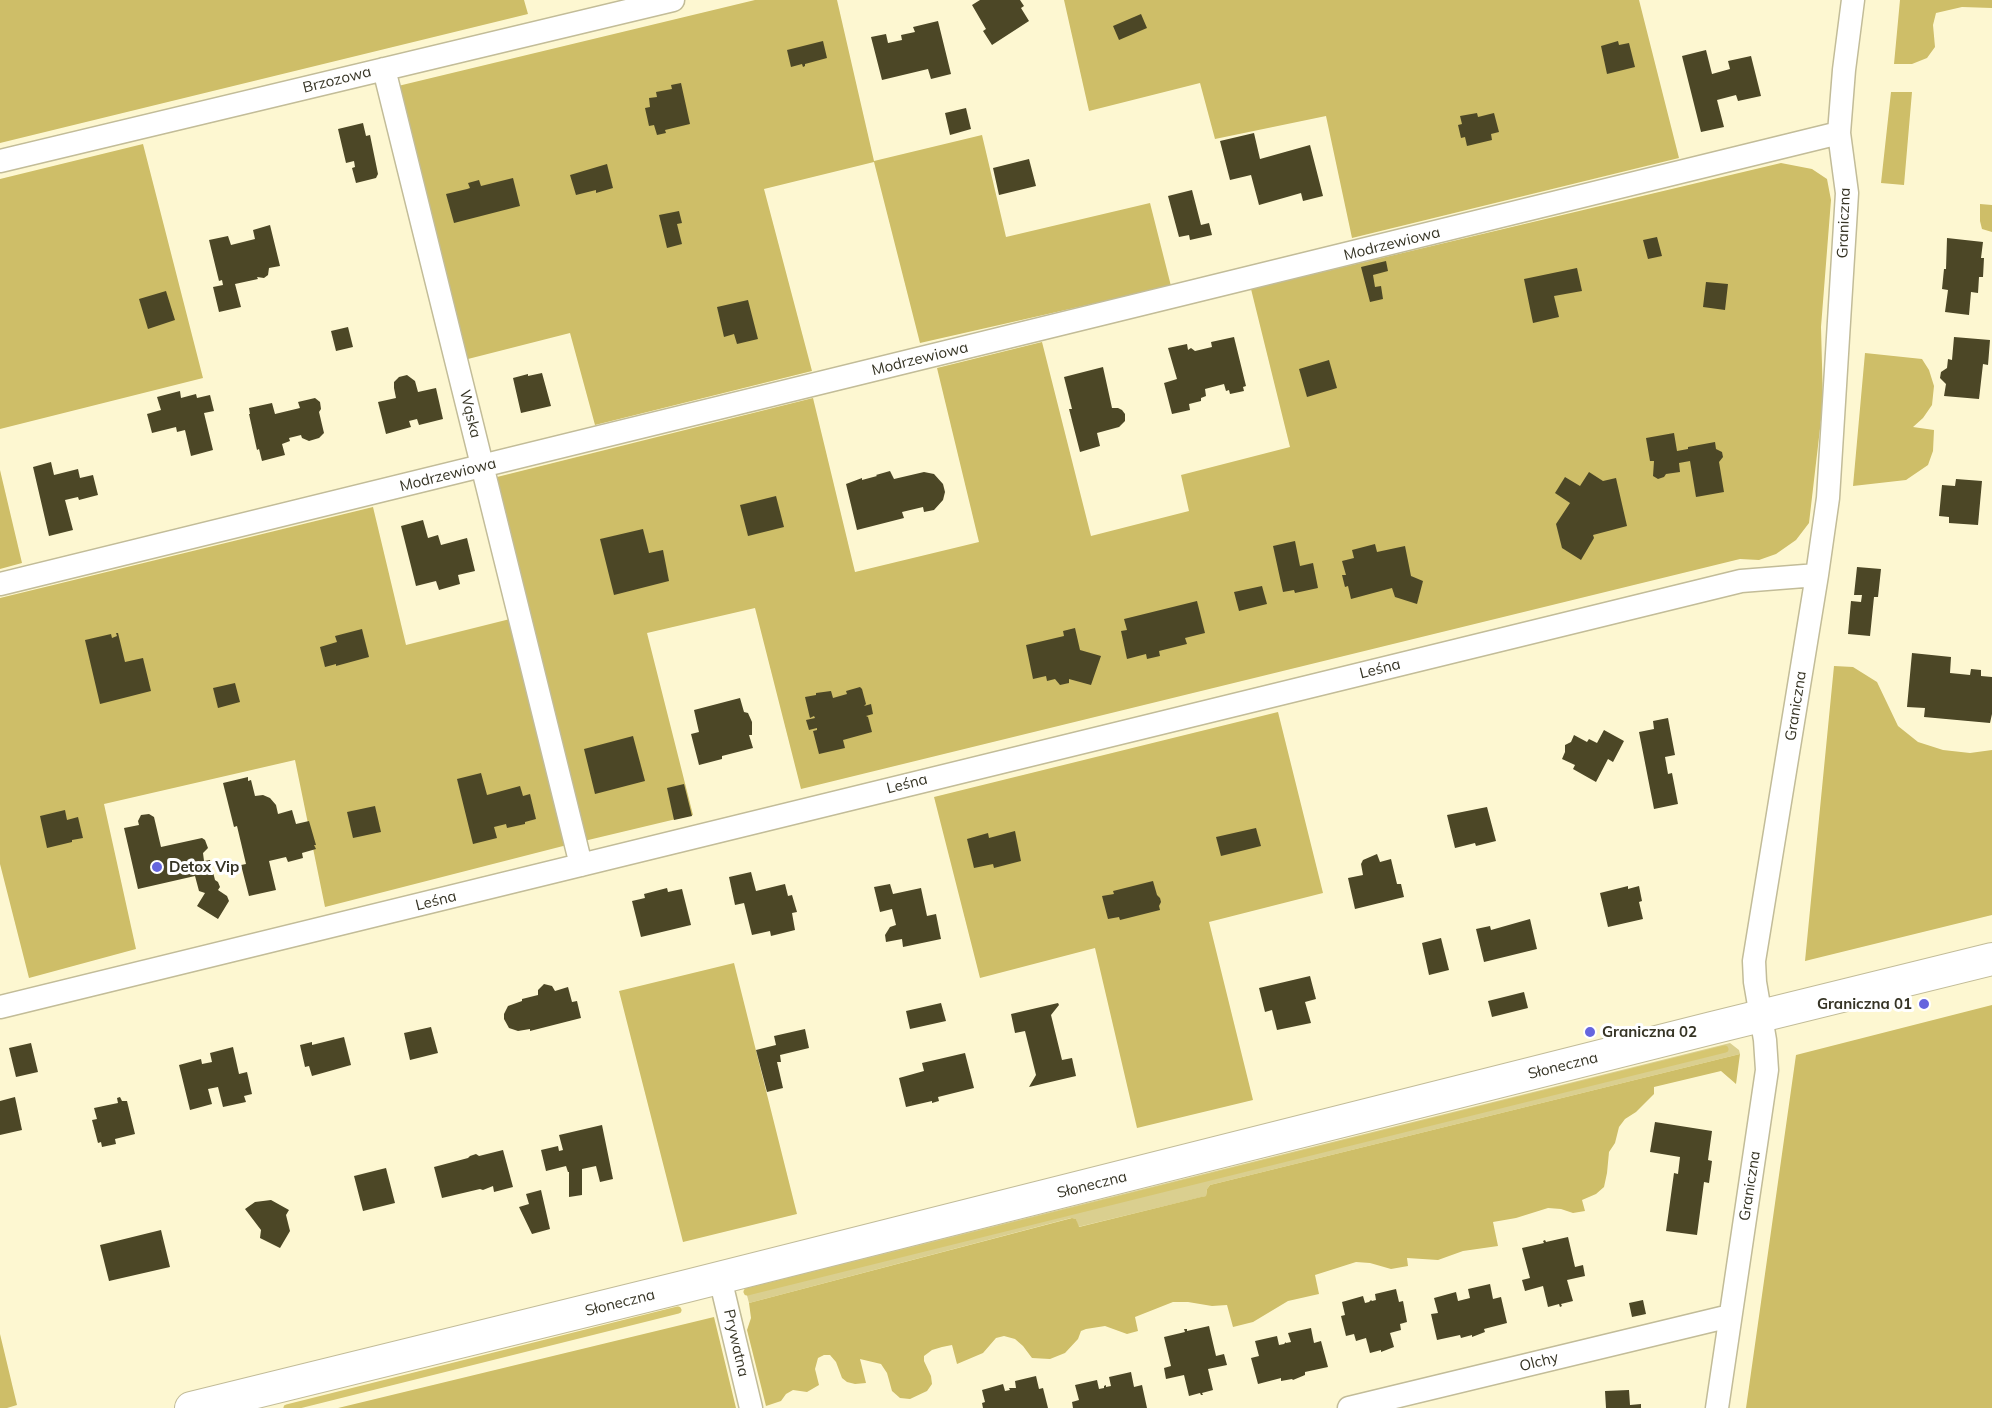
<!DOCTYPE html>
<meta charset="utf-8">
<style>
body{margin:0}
canvas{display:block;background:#fdf7d1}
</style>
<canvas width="1992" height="1408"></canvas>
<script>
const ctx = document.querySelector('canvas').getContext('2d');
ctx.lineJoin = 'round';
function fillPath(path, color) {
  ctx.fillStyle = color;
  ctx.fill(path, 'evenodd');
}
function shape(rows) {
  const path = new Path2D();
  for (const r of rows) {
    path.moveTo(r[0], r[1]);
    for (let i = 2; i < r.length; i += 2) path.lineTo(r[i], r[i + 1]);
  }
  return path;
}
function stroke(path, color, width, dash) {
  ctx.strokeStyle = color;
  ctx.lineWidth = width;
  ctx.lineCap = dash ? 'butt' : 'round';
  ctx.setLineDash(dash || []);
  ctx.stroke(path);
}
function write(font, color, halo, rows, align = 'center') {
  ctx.font = font + ' Mulish,sans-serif';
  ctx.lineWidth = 6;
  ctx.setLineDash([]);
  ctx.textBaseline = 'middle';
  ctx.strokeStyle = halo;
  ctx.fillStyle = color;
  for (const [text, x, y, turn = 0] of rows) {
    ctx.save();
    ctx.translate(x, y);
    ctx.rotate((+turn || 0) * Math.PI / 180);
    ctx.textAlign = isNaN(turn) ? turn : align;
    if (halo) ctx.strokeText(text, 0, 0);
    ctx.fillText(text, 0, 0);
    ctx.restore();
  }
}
fillPath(shape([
 [1730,1043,1739,1050,1740,1054,1210,1185,1207,1189,1206,1196,1078,1227,1076,1219,1071,1218,749,1303,745,1288]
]), '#dacf8f');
fillPath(shape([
 [0,0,524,0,528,14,0,143],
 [755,0,837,0,874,161,982,135,1006,237,1150,203,1171,286,920,343,874,162,764,189,812,371,595,425,570,333,464,360,398,86],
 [1064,0,1639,0,1679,158,1352,238,1326,116,1215,139,1200,83,1089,111],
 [1900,0,1992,0,1992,8,1962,7,1936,13,1933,25,1935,47,1927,58,1912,64,1894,64],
 [1891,92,1912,92,1904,185,1881,183],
 [143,144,203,378,0,429,0,179],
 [1781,163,1812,169,1827,179,1831,200,1821,327,1823,403,1809,523,1796,540,1776,554,1759,560,1740,559,801,789,755,608,647,633,693,815,584,841,493,478,813,398,855,572,979,542,937,368,1042,342,1091,536,1189,511,1181,475,1290,447,1251,289],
 [1980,204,1992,205,1992,232,1982,229,1980,221],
 [1865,353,1922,359,1929,370,1934,386,1932,405,1923,418,1913,427,1934,430,1933,451,1928,465,1906,480,1853,486],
 [0,470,22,563,0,569],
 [373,507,406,645,514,618,571,844,325,907,295,760,104,804,136,949,29,978,0,864,0,598],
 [1834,666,1853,667,1877,682,1898,726,1918,742,1943,750,1970,753,1992,750,1992,915,1805,961],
 [1278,712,1323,893,1209,922,1253,1100,1137,1128,1095,948,980,978,934,797],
 [734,963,797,1214,683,1242,619,991],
 [1992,1005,1992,1408,1746,1408,1796,1055],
 [1740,1054,1736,1084,1721,1071,1654,1087,1654,1094,1636,1112,1625,1119,1619,1127,1615,1143,1609,1152,1607,1173,1604,1187,1596,1194,1582,1200,1585,1211,1573,1213,1561,1209,1548,1208,1516,1218,1493,1222,1498,1246,1463,1251,1438,1260,1407,1258,1408,1266,1391,1269,1370,1263,1356,1262,1315,1275,1319,1294,1288,1301,1253,1322,1233,1327,1227,1305,1212,1306,1188,1302,1173,1302,1135,1317,1138,1331,1127,1334,1105,1326,1086,1329,1081,1331,1078,1339,1065,1353,1050,1359,1032,1358,1023,1346,1015,1339,1004,1336,996,1338,983,1353,957,1364,952,1345,942,1347,932,1350,924,1356,924,1361,931,1376,932,1384,927,1391,910,1399,900,1398,892,1391,887,1373,881,1364,860,1359,866,1383,855,1384,847,1382,842,1378,836,1362,830,1355,824,1355,818,1358,815,1369,819,1385,807,1392,793,1390,786,1394,781,1401,766,1406,747,1330,751,1318,749,1303,1072,1218,1076,1219,1079,1227,1201,1197,1206,1196,1207,1189,1210,1185],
 [714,1317,736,1408,338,1408],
 [0,1334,17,1405,7,1408,0,1408]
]), '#cebe68');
stroke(shape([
 [747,1292,1725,1049],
 [287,1408,678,1310]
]), '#d6c670', 7);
fillPath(shape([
 [980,0,1020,0,1024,6,1021,8,1029,21,992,45,983,31,986,29,972,5],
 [1141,14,1147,28,1119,40,1113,26],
 [938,21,951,74,931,79,928,69,882,80,871,37,886,34,888,43,902,40,901,35,915,32,913,27],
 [823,41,827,58,805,64,805,66,803,67,802,64,791,67,787,50],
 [1618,41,1619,45,1629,43,1635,67,1607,74,1601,46],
 [1706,50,1712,74,1730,69,1728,61,1751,56,1761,96,1738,101,1736,95,1717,100,1724,127,1701,132,1682,56],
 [681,83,690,124,665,130,666,133,657,135,654,125,649,126,645,108,650,107,649,98,657,97,656,92,672,89,671,85],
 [966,108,971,129,950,135,945,113],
 [1477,113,1478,117,1494,113,1499,132,1491,134,1492,140,1467,146,1465,137,1461,138,1458,125,1462,124,1460,116],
 [363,123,366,136,370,135,378,174,376,178,356,183,352,168,355,167,354,161,346,163,338,129],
 [1254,133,1260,159,1310,145,1323,196,1303,201,1301,193,1259,205,1251,175,1230,180,1220,141],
 [1029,159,1036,186,999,195,993,168],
 [607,164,613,188,596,193,596,190,576,195,570,175],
 [513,178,520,206,454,223,446,194,467,189,470,188,468,183,479,180,481,186],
 [1192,190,1201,225,1209,223,1212,235,1190,240,1189,235,1179,237,1168,196],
 [679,211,682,223,677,224,682,244,667,248,659,215],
 [270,225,280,266,269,268,268,275,264,278,257,277,258,279,235,284,241,307,219,312,213,287,223,285,222,280,219,281,209,240,228,236,231,245,255,239,253,230],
 [1657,237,1662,256,1648,259,1643,240],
 [1947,238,1983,242,1981,258,1984,258,1983,277,1979,277,1978,293,1971,292,1969,315,1945,312,1948,290,1942,289,1944,269,1946,269],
 [1386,261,1388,271,1373,275,1375,287,1381,286,1383,299,1370,302,1361,267],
 [1577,268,1582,291,1554,296,1559,317,1533,323,1524,279],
 [1706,282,1728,284,1725,310,1703,307],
 [166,291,175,320,148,329,139,299],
 [748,300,758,339,737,344,734,334,724,337,717,307],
 [348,327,353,347,336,351,331,331],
 [1234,337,1246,386,1243,387,1244,391,1230,394,1229,390,1226,391,1224,384,1205,389,1206,396,1201,398,1201,401,1189,404,1190,410,1172,414,1164,383,1177,379,1168,348,1187,344,1188,350,1191,348,1195,351,1212,347,1211,342],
 [1954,337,1990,340,1988,365,1983,364,1979,399,1944,396,1946,384,1940,378,1941,372,1947,368,1948,359,1952,360],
 [1329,360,1337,388,1307,397,1299,369],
 [1103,367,1112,408,1118,408,1122,410,1125,414,1125,421,1119,427,1097,433,1100,446,1080,452,1069,409,1072,409,1064,377],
 [542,373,551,406,521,413,513,378,528,374,528,376],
 [407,375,415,381,418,392,436,388,443,419,419,425,417,419,409,421,411,427,386,434,378,402,396,398,394,388,394,382,399,377],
 [180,391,181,398,196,394,197,398,210,395,214,411,204,413,213,450,191,456,185,430,177,432,176,427,152,433,147,414,161,410,157,397],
 [315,398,320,402,321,409,319,412,324,433,319,438,309,441,302,438,301,435,289,438,290,441,282,444,285,455,262,461,259,449,257,450,249,414,250,414,249,408,272,403,275,414,300,408,298,402],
 [1674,433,1677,451,1688,449,1688,447,1715,442,1716,449,1722,452,1723,457,1719,462,1724,492,1696,497,1690,461,1679,463,1680,472,1666,474,1664,477,1658,479,1653,476,1654,461,1650,461,1646,438],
 [51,462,54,475,78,469,80,478,93,475,98,495,79,500,78,497,65,500,73,530,49,536,33,467],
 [890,471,894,479,924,472,934,474,943,484,945,492,943,500,934,510,924,512,923,507,902,512,904,518,857,530,846,484,862,478,862,480,877,476,876,475],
 [1589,472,1603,481,1616,478,1627,526,1593,535,1594,538,1581,560,1562,548,1556,524,1570,503,1555,493,1565,477,1580,486],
 [1956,479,1982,481,1978,525,1949,523,1949,517,1939,516,1942,485,1955,486],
 [776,496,784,527,748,536,740,505],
 [423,520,428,538,438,535,441,545,467,538,475,571,458,575,460,584,439,590,436,581,416,586,401,526],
 [643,529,649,553,663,550,669,581,614,595,600,539],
 [1295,541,1300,566,1313,563,1318,588,1295,593,1294,590,1283,592,1273,546],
 [1375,544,1377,552,1405,546,1411,576,1423,581,1417,604,1395,597,1392,588,1351,599,1348,586,1345,587,1342,575,1346,575,1342,561,1354,558,1352,550],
 [1857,567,1881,569,1878,597,1874,597,1870,636,1848,634,1851,601,1861,602,1862,595,1854,595],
 [1262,586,1267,604,1239,611,1234,592],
 [1197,601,1205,633,1185,638,1187,644,1159,651,1160,656,1147,659,1146,654,1127,659,1121,631,1127,630,1124,619],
 [1075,628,1080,650,1101,656,1091,685,1069,679,1069,683,1060,685,1055,679,1047,681,1046,676,1033,679,1026,645,1064,636,1063,631],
 [362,629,369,657,336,666,336,664,325,667,320,647,337,642,335,636],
 [116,633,118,633,125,662,143,658,151,691,100,704,85,640,111,634,112,638,117,636],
 [1912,653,1951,657,1950,673,1970,675,1971,669,1981,670,1981,676,1992,677,1992,714,1990,723,1924,717,1925,708,1907,707],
 [235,683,240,702,218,708,213,688],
 [860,687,862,689,866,704,864,706,871,704,873,714,866,716,868,717,872,732,843,740,845,748,819,754,813,731,817,730,817,728,809,730,806,720,815,718,814,716,810,718,805,697,816,695,816,693,831,691,833,698,847,694,846,691],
 [740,698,744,712,748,713,752,722,752,735,749,735,753,748,722,756,722,759,699,765,691,734,699,732,694,710],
 [1668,718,1675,755,1665,757,1668,774,1672,773,1678,804,1654,809,1639,732,1654,729,1653,721],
 [1604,730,1624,741,1613,762,1608,759,1596,782,1573,769,1575,765,1562,759,1565,752,1565,745,1571,742,1574,735,1587,742,1589,739,1597,743],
 [633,736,645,781,595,794,584,749],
 [481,773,487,795,520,786,523,796,530,794,536,819,525,822,525,824,507,828,506,824,494,827,497,838,473,844,457,779],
 [248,777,248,781,251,780,255,796,263,795,270,798,276,805,278,814,292,810,296,824,309,821,316,845,314,845,316,849,302,853,303,858,288,862,286,857,269,861,276,890,249,896,241,865,246,864,237,826,234,827,223,783],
 [684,784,692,816,674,820,667,788],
 [375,806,381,832,353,838,347,812],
 [1487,807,1496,841,1476,846,1475,843,1455,848,1447,815],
 [65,810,67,820,78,817,83,838,72,840,72,842,47,848,40,816],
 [149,814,154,817,161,847,202,838,205,840,208,848,203,853,204,861,210,860,215,880,218,882,220,887,218,890,227,896,229,901,218,919,197,906,205,893,199,891,195,876,138,889,124,828,139,825,138,821,141,815],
 [1256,828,1261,846,1221,856,1216,837],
 [1015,831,1021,861,994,868,993,864,974,868,967,839,988,833,989,838],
 [1377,854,1380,862,1391,859,1397,884,1401,884,1404,897,1355,909,1348,878,1363,875,1361,864,1363,860],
 [751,872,756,891,785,884,788,896,792,895,797,912,792,913,795,930,771,936,770,931,752,935,744,903,735,905,729,877],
 [1153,881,1157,895,1160,898,1161,902,1159,906,1160,910,1120,920,1119,917,1108,919,1102,896,1114,894,1113,891],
 [890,884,893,894,921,888,927,916,936,914,941,939,903,947,902,939,886,942,885,935,890,927,896,925,892,909,880,912,874,887],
 [1628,886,1628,889,1639,886,1642,901,1639,902,1643,919,1608,927,1600,893],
 [667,888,668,892,682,889,691,925,641,937,632,901,645,898,644,894],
 [1530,919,1537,949,1484,962,1476,929,1490,926,1491,930],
 [1441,938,1449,970,1429,975,1422,943],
 [1310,976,1316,999,1305,1002,1311,1023,1277,1030,1272,1010,1265,1012,1259,988],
 [544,984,552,986,555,991,568,987,572,1002,577,1001,581,1018,530,1031,530,1029,518,1031,509,1028,504,1019,504,1014,508,1006,522,1001,522,999,538,995,538,990],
 [1524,992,1528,1008,1492,1017,1488,1001],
 [941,1003,946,1021,910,1029,906,1011],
 [1058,1003,1059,1005,1051,1015,1062,1060,1072,1058,1076,1076,1029,1087,1036,1075,1025,1031,1015,1033,1011,1014],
 [431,1027,438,1053,410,1060,404,1033],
 [805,1029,809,1048,780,1055,781,1062,777,1062,783,1088,767,1092,756,1050,776,1045,774,1036],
 [344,1037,351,1065,312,1076,309,1066,305,1067,300,1045,312,1042,312,1045],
 [31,1043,38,1072,16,1077,9,1048],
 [233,1047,239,1074,247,1072,252,1094,244,1096,246,1102,223,1107,218,1087,208,1089,212,1104,190,1110,179,1065,201,1059,202,1064,212,1062,210,1053],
 [965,1053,974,1088,938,1097,939,1101,932,1103,932,1101,906,1107,899,1078,924,1071,922,1063],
 [15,1097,22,1130,0,1135,0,1101],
 [120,1097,122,1101,127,1101,135,1134,115,1139,116,1144,102,1147,101,1142,98,1143,92,1120,97,1119,94,1108,118,1103,117,1098],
 [1655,1122,1712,1131,1708,1160,1712,1161,1709,1183,1704,1182,1697,1235,1666,1231,1674,1173,1678,1174,1680,1157,1650,1152],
 [602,1125,613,1179,600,1182,596,1166,582,1169,582,1195,569,1197,569,1172,568,1172,566,1166,546,1171,541,1150,558,1146,559,1151,563,1150,559,1135],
 [503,1150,513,1187,494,1192,493,1186,483,1190,480,1189,442,1198,434,1167,468,1158,470,1156,476,1154,479,1156],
 [386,1168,395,1203,363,1211,354,1176],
 [541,1190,550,1229,532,1234,519,1207,529,1204,526,1194],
 [271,1200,289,1210,286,1215,290,1231,280,1248,260,1238,261,1230,245,1209,255,1202],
 [161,1230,170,1267,109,1281,100,1245],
 [1568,1237,1575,1267,1583,1265,1585,1276,1567,1280,1573,1301,1561,1304,1562,1306,1560,1307,1559,1304,1548,1307,1543,1286,1525,1291,1522,1280,1530,1278,1522,1248,1544,1243,1543,1241,1545,1240,1546,1242],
 [1490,1284,1493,1299,1501,1297,1507,1323,1484,1329,1485,1332,1472,1337,1472,1335,1461,1338,1460,1335,1437,1340,1431,1314,1438,1313,1434,1298,1456,1292,1458,1301,1470,1298,1468,1289],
 [1396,1289,1399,1302,1403,1301,1407,1322,1400,1324,1401,1330,1390,1333,1394,1347,1381,1352,1381,1350,1370,1353,1366,1338,1356,1341,1354,1334,1346,1336,1341,1316,1345,1315,1342,1302,1363,1296,1365,1303,1369,1302,1371,1300,1372,1301,1376,1300,1375,1294],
 [1643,1300,1646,1314,1632,1317,1629,1303],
 [1209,1326,1216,1356,1224,1354,1227,1365,1208,1369,1213,1390,1202,1393,1203,1395,1201,1395,1200,1393,1189,1396,1184,1375,1166,1379,1164,1368,1171,1366,1164,1337,1185,1332,1184,1329,1187,1329,1187,1331],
 [1311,1328,1314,1343,1321,1341,1328,1367,1305,1372,1305,1375,1293,1380,1292,1379,1281,1381,1281,1378,1258,1384,1251,1358,1259,1356,1255,1341,1277,1336,1279,1345,1284,1344,1286,1342,1286,1343,1291,1342,1288,1333],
 [1131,1372,1134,1387,1142,1385,1147,1408,1073,1408,1072,1402,1079,1400,1075,1385,1097,1380,1099,1389,1104,1388,1104,1386,1106,1385,1106,1387,1111,1386,1109,1377],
 [1036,1376,1039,1389,1043,1388,1048,1408,983,1408,982,1403,985,1402,982,1390,1003,1384,1005,1391,1010,1390,1009,1388,1016,1388,1015,1381],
 [1629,1390,1630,1405,1641,1404,1641,1408,1606,1408,1605,1391]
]), '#4c4726');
const street = shape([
 [384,69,581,865],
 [0,161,673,0],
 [0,584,1839,133],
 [0,1007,1741,581,1817,575],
 [720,1278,751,1408],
 [1349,1408,1730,1316],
 [1717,1408,1767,1070,1765,1040,1755,982,1754,961,1817,575,1828,498,1847,193,1839,133,1844,70,1853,0]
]);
const secondary = shape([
 [191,1408,687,1286,1712,1028,1992,959]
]);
stroke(street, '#c2bc98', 25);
stroke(secondary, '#c2bc98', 34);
stroke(street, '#fff', 22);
stroke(secondary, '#fff', 32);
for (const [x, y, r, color] of [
 [157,867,6,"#6565de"],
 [1924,1004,6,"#6565de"],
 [1590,1032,6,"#6565de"]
]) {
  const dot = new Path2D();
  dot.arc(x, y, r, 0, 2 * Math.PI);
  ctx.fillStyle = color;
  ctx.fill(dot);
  stroke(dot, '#fff', 2);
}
write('15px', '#363425', '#fff', [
 ["Brzozowa",337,80,-14],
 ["Graniczna",1844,223,-88],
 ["Modrzewiowa",1392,244,-14],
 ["Modrzewiowa",920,359,-14],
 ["Wąska",470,414,76],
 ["Modrzewiowa",448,475,-14],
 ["Leśna",1380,669,-14],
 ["Graniczna",1796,706,-81],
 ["Leśna",907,784,-14],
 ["Leśna",436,901,-14],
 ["Słoneczna",1563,1066,-14],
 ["Słoneczna",1092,1185,-14],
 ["Graniczna",1750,1186,-81],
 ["Słoneczna",620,1303,-14],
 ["Prywatna",736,1343,77],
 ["Olchy",1539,1362,-14]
]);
write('bold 15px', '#363425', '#fff', [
 ["Detox Vip",169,867],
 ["Graniczna 01",1912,1004,"right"],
 ["Graniczna 02",1602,1032]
], 'left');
</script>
